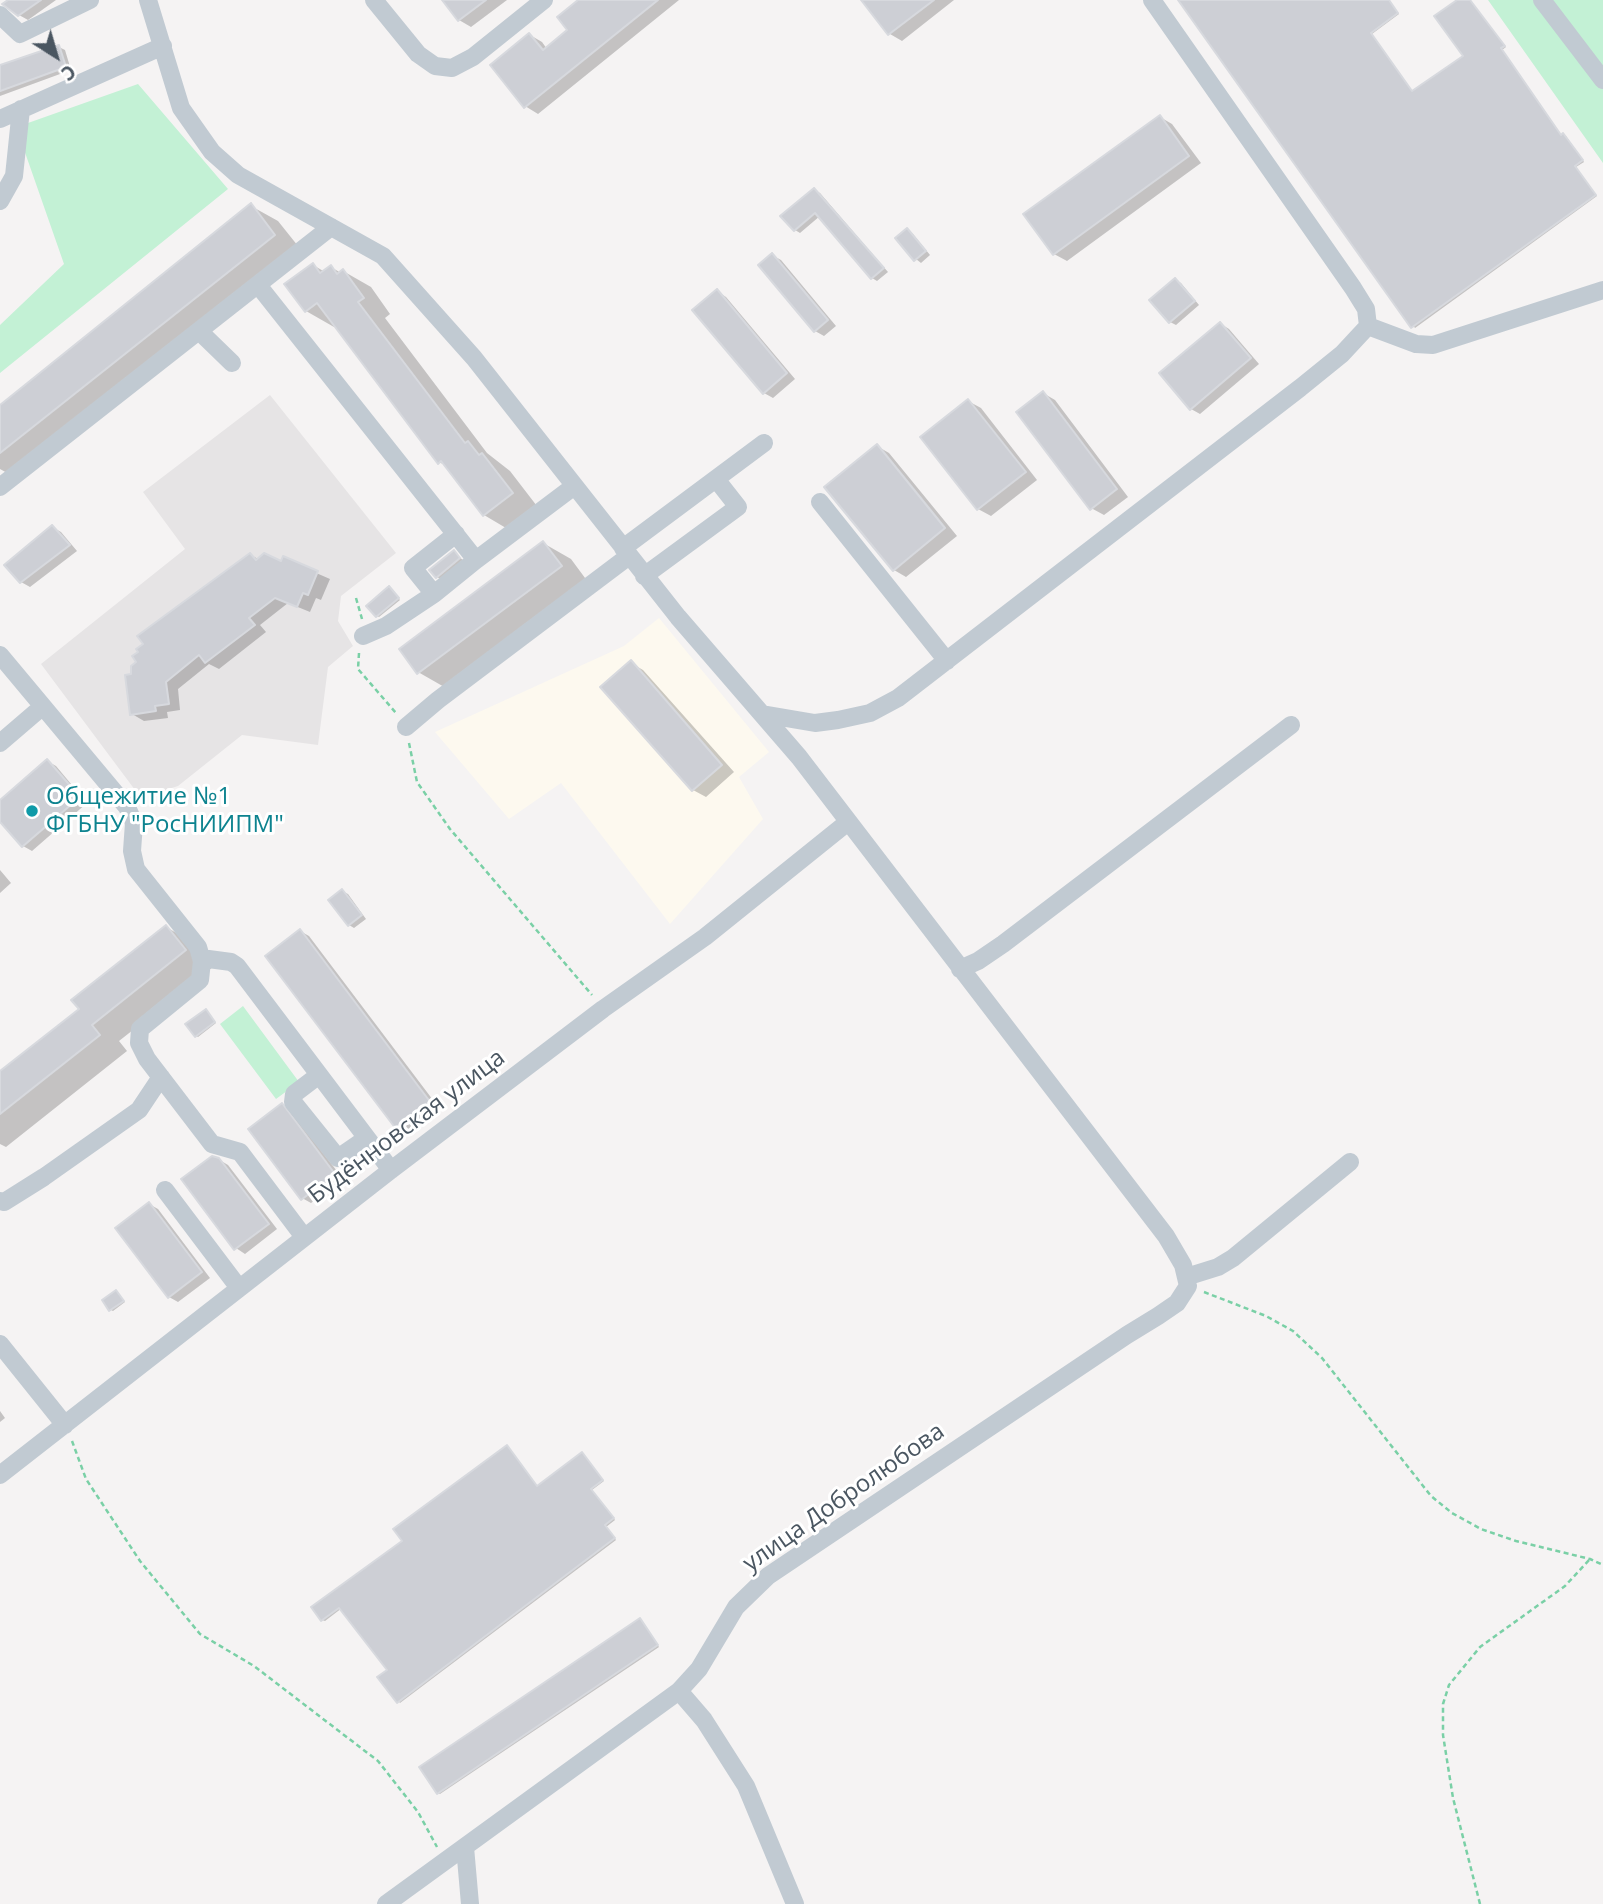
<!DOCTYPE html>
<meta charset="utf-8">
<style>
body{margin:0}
#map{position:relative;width:1603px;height:1904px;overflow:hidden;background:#f5f3f3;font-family:"Open Sans",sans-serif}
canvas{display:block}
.north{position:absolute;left:21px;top:21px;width:70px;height:70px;-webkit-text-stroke:5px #fff;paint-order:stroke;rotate:143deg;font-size:19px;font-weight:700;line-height:28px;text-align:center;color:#4a5661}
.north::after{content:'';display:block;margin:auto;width:24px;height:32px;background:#4a5661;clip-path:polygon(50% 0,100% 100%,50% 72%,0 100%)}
</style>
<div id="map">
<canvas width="1603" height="1904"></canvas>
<div class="north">С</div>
</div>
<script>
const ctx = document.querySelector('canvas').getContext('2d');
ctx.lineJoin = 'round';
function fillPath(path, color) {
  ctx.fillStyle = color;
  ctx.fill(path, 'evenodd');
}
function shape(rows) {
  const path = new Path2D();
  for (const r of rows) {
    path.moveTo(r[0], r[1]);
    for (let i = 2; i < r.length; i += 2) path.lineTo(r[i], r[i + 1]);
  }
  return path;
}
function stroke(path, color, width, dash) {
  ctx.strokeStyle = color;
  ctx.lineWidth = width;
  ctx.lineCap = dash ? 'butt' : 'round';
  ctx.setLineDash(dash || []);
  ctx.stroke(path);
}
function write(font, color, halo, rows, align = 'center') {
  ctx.font = font + ' "Open Sans",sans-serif';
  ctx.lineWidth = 6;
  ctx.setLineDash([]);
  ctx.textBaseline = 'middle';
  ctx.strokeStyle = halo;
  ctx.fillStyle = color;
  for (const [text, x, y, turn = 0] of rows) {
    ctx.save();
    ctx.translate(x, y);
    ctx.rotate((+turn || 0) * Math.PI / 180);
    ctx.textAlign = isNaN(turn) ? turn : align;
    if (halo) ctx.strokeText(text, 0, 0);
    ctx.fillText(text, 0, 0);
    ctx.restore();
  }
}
fillPath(shape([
 [659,618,769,752,739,777,763,819,670,924,561,783,509,819,435,732,624,646]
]), '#fdf9ef');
fillPath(shape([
 [270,395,396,553,341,596,338,621,353,646,328,667,318,745,242,735,178,786,141,798,41,664,185,549,143,492]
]), '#e6e4e5');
fillPath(shape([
 [1488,0,1603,0,1603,163],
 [138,84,228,189,0,373,0,325,64,264,21,141,28,123],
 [243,1006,299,1082,276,1099,220,1024]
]), '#c3f1d5');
fillPath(shape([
 [11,0,56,0,28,20,19,15],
 [444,0,507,0,471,27,459,20],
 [581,0,679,0,538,114,525,106,530,35,542,42,547,49,570,31],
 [864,0,954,0,902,41,890,34],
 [1180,0,1389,0,1399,14,1372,34,1413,93,1465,56,1460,0,1470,0,1506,47,1502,50,1562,136,1566,136,1584,162,1576,167,1597,196,1415,328],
 [59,47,65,50,71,70,0,96,0,67],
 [1160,117,1172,124,1201,163,1067,261,1054,254],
 [814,190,820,193,888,272,877,281,872,278,820,216,800,233,795,230],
 [251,206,278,221,302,251,16,478,0,469,0,407],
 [907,230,913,234,930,255,921,263,916,259],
 [772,255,781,260,836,326,824,336,815,331],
 [313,265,325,272,331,267,341,273,343,271,371,287,390,314,385,318,487,453,510,471,540,510,511,531,484,515,448,467,439,462,336,325,334,327,306,311],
 [1176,280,1181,283,1199,305,1176,325,1170,322],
 [717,291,726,297,795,379,773,398,764,393],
 [1221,324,1229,329,1259,364,1200,414,1191,409],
 [1043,393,1055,400,1128,497,1104,515,1091,508],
 [968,401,981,408,1037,480,991,516,978,509,922,437],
 [877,446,889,453,957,536,906,577,894,570],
 [52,527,61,532,77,551,30,587,21,582],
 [543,543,571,559,588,582,446,688,418,672],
 [454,552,465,562,442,580,437,577],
 [251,555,258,559,282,564,284,559,330,579,321,600,316,598,310,612,288,603,260,625,266,632,219,669,209,664,178,689,180,710,167,712,168,718,144,721,132,714,133,676],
 [391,590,400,600,379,617,377,616],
 [631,663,643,670,734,772,706,797,693,790,603,687],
 [47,761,56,766,87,803,32,851,23,846,0,819,0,802],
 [0,870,11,883,0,893],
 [342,891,348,894,366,919,354,928,349,925],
 [166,927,194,943,213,967,119,1041,127,1051,6,1147,0,1144,0,1074,81,1009],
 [300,931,309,936,439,1108,406,1133,397,1127],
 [208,1012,216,1023,198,1037,196,1036],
 [282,1105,291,1111,343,1179,311,1203,302,1198],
 [218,1159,228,1165,277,1229,245,1254,236,1248],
 [149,1204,158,1209,210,1278,178,1302,169,1297],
 [118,1293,125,1302,113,1311,111,1310],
 [0,1411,5,1418,0,1422],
 [509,1448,538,1487,582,1454,584,1455,604,1481,592,1490,615,1520,606,1527,616,1540,400,1703,380,1678,389,1671,342,1608,325,1621,322,1620,404,1541],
 [642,1622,659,1647,440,1794,438,1793]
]), '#0003');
const building = shape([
 [8,0,41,0,18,16,2,4,8,0],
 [442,0,486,0,458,21,442,0],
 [578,0,658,0,524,108,490,65,529,33,543,50,567,30,557,17,578,0],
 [861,0,934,0,888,35,861,0],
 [1178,0,1389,0,1398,13,1371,33,1412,91,1463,56,1434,16,1457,0,1470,0,1505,46,1501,48,1561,135,1563,133,1583,160,1575,166,1596,195,1411,328,1178,0],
 [59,45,66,67,0,91,0,65,59,45],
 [1160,115,1189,156,1053,255,1023,214,1160,115],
 [814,188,884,268,871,279,815,213,794,231,780,216,814,188],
 [251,203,275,235,0,453,0,405,251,203],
 [907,228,926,251,914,261,895,238,907,228],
 [772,253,828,320,814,332,758,265,772,253],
 [313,263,320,273,331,265,337,274,343,269,364,298,358,302,465,443,468,441,479,455,482,453,513,493,483,516,441,461,438,464,317,303,305,312,284,284,313,263],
 [1175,278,1195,301,1169,323,1149,300,1175,278],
 [717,289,787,373,763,394,692,310,717,289],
 [1220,322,1251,358,1190,410,1159,373,1220,322],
 [1043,391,1117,489,1090,510,1016,412,1043,391],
 [968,399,1026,472,977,510,920,437,968,399],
 [877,444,945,528,893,571,824,487,877,444],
 [52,525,70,545,20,583,4,565,52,525],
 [543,541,562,566,417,674,399,649,543,541],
 [454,550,460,558,436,578,429,570,454,550],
 [250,553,256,560,264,553,281,561,283,556,318,571,308,595,303,593,297,607,275,598,249,618,255,625,205,663,199,655,166,682,169,704,155,706,156,711,130,715,125,675,131,674,131,666,136,662,132,656,138,652,136,649,143,644,137,636,250,553],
 [389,586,399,598,376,617,366,606,389,586],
 [631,660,722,765,692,791,600,687,631,660],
 [47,759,80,797,22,847,0,822,0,800,47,759],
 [342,889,362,915,348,926,328,900,342,889],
 [166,925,186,950,92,1025,100,1035,0,1114,0,1071,79,1009,71,1000,166,925],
 [300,929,431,1103,396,1129,265,956,300,929],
 [206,1009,215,1022,195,1037,185,1024,206,1009],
 [282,1103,335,1174,301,1200,248,1129,282,1103],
 [212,1156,219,1158,269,1224,234,1250,181,1179,212,1156],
 [149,1202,202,1272,168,1298,115,1228,149,1202],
 [116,1290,124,1301,109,1311,102,1300,116,1290],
 [507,1445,537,1486,582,1452,603,1480,591,1489,614,1518,605,1525,615,1538,397,1703,377,1677,387,1670,339,1608,321,1621,311,1607,402,1541,393,1529,507,1445],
 [640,1618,658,1645,437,1794,419,1767,640,1618]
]);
fillPath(building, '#cdcfd5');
stroke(building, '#d7d9de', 2);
stroke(shape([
 [356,598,362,619],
 [359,653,358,669,396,713],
 [409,743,417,782,450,829,592,995],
 [1204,1292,1266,1316,1293,1331,1322,1358,1431,1496,1452,1513,1481,1529,1516,1541,1590,1559,1603,1565],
 [72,1441,86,1479,140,1561,200,1634,254,1666,378,1761,418,1812,437,1847],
 [1480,1904,1453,1798,1443,1735,1443,1704,1449,1685,1480,1647,1565,1586,1590,1559]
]), '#7ad0a6', 2.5, [5, 3.5]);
stroke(shape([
 [148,0,181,108,212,152,238,175,383,256,474,358,678,617,799,757,1166,1236,1183,1265,1188,1286,1177,1303,1158,1316,1127,1335,768,1576,736,1607,699,1669,679,1691,386,1904],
 [374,0,418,54,435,66,452,68,473,57,544,0],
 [1542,0,1603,80],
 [0,15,20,34,90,0],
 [0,119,163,46],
 [0,201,14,176,21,109],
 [258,285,476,560,573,487],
 [1368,326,1416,344,1433,345,1603,290],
 [199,331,232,363],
 [0,487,331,227],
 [820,502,947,661],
 [456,534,413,568,434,594,476,560],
 [623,548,764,443],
 [644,576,738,507,716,479],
 [363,636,386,626,434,594],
 [0,655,127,807,134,823,132,851,136,869,198,947,202,961,200,980,140,1029,139,1043,147,1059,212,1144,240,1152,304,1237],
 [762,714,815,723,838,720,870,713,898,698,1300,388,1342,354,1368,326,1366,309,1353,288,1152,0],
 [406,727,438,700,629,556],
 [0,743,42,707],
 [201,958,231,962,237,966,391,1170],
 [960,969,978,961,1003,944,1291,725],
 [319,1075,294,1094,293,1102,338,1158,367,1138],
 [165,1190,239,1288],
 [0,1201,4,1202,44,1177,139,1110,161,1077],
 [1186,1277,1218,1267,1233,1258,1350,1162],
 [0,1344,65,1425],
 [0,1475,391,1170,603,1009,705,937,848,822],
 [679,1691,704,1720,746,1786,795,1904],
 [465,1847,470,1904]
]), '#c1cad2', 18);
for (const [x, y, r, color] of [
 [32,811,7,"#0f9aa8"]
]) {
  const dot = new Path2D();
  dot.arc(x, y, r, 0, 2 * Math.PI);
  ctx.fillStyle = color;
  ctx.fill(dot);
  stroke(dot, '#fff', 2.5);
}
write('24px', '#0d838f', '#fff', [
 ["Общежитие №1",46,797],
 ["ФГБНУ \"РосНИИПМ\"",46,825]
], 'left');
write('24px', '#4a5661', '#fff', [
 ["Будённовская улица",407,1127,-37],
 ["улица Добролюбова",844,1498,-35]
]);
</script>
